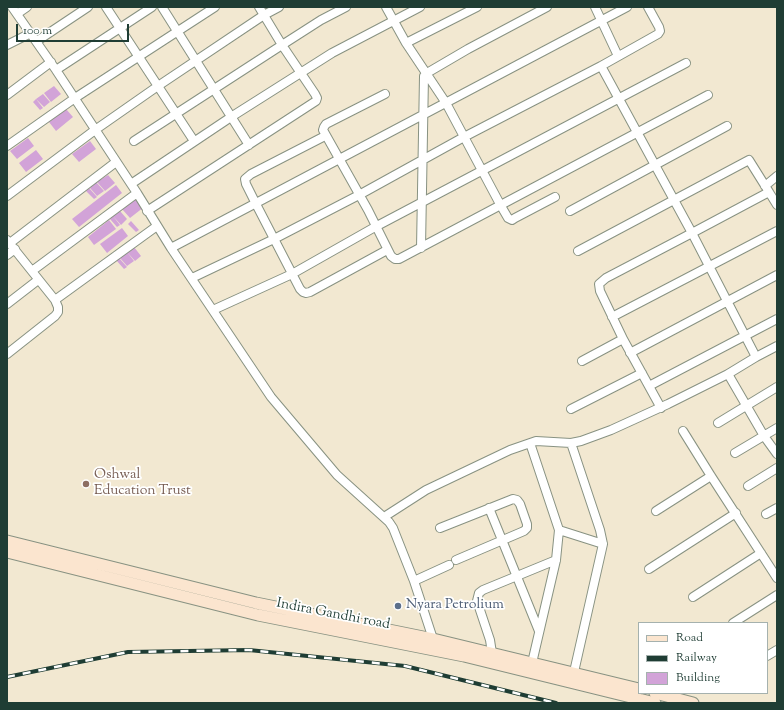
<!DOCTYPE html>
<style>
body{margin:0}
#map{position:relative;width:784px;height:710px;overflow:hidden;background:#f2e8d1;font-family:"Sorts Mill Goudy",serif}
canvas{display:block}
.frame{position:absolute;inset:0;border:8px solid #1f3d34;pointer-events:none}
.legend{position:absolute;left:638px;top:622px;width:130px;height:72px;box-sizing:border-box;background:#fff;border:1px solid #a5b1ae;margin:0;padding:5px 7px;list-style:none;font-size:12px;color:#1f3d34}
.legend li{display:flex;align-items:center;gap:8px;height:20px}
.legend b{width:20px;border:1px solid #a5b1ae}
.scale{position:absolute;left:16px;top:24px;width:113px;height:18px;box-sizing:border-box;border:2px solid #1f3d34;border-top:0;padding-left:5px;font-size:12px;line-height:14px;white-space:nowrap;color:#1f3d34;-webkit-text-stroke:3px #fff;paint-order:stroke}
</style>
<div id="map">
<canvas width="784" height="710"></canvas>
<div class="frame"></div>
<ul class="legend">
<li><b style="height:5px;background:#fbe5cf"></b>Road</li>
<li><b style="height:5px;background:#1f3d34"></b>Railway</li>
<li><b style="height:11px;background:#d2a3d8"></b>Building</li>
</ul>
<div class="scale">100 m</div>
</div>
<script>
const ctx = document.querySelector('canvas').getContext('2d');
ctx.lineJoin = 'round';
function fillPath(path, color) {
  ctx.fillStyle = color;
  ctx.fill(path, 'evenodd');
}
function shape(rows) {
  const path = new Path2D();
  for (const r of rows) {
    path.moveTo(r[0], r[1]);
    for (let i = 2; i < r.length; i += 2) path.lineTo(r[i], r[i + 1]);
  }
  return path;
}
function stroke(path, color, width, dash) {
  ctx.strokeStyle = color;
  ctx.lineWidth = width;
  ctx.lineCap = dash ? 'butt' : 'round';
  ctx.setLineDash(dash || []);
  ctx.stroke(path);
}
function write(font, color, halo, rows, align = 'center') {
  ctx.font = font + ' "Sorts Mill Goudy",serif';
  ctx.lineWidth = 3.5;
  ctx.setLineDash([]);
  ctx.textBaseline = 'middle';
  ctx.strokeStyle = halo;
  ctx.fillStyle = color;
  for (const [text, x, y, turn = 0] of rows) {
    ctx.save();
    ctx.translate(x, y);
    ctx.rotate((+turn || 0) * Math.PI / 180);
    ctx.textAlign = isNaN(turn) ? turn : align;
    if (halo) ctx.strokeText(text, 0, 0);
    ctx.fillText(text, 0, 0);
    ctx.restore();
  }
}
fillPath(shape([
 [54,86,61,94,51,102,44,93],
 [43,94,50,102,44,107,36,99],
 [36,99,43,108,40,110,33,102],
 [66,109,73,117,56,131,49,122],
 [28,138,34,146,17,159,10,151],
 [90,141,96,149,79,162,72,154],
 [36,150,43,159,26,172,19,163],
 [108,175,115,183,105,191,97,182],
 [96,182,104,191,97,196,90,188],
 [116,185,122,193,79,227,72,219],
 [89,188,97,197,94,199,86,191],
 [136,198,144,207,130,218,122,209],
 [120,211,127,219,121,225,113,216],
 [113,216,120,225,117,227,110,219],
 [109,220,116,229,94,245,88,237],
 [131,221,139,230,136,232,128,224],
 [122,228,128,236,107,253,100,244],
 [134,247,141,256,135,261,127,252],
 [127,252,134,261,127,266,120,258],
 [119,258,127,267,124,269,116,260]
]), '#d2a3d8');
const minor = shape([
 [12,7,56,70,137,193,171,248,271,397,337,475,389,522,393,528,414,581,434,642],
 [106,7,194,141],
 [162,7,249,145],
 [386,7,406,43,446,103,501,206,508,218,512,220,515,218,555,197],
 [595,7,618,56],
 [17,14,27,7],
 [37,41,88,7],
 [406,43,477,7],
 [7,45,31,33],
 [601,66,658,34,660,31,659,27,648,7],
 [56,70,152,7],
 [385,94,326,124,324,127,323,130,368,210,391,256,395,259,399,259,708,95],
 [7,95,51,62],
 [325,136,251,174,245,179,246,184,256,204,300,289,303,292,306,293,310,292,387,250],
 [134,141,282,45,321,20,346,7],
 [7,146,75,98,215,7],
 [131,184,231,117,332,53,420,7],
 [765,186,777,176],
 [7,196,95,130,158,86,264,15,279,7],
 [147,211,316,101,317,98,315,94,282,45,259,7],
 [570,211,727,126],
 [7,240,55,300,58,307,58,312,55,316,7,354],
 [10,243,116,162],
 [171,248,627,7],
 [421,248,424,76,427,73,468,49,547,7],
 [578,251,749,160,769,192],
 [7,255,15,249],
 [32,271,137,193],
 [192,278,274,239,359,195,464,137,601,66,692,233,769,192,777,205],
 [55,300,157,226],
 [7,304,38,280],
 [213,310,292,274,375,227,686,63],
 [612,317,777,231],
 [630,353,777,275],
 [756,357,728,374,764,436,777,454],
 [582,361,623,339],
 [649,386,777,319],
 [661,408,623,339,600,291,599,284,606,278,692,233,756,357,777,346],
 [571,409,642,373],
 [718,423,777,387],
 [683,431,711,476,777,578],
 [530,443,559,530,556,560,532,663],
 [571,443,600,530,603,544,574,672],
 [735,453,777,428],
 [748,486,777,468],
 [489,508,539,631],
 [656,511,711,476],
 [766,514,777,508],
 [384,517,426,490,510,450,536,441,571,443,581,441,611,430,668,404,728,374],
 [440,528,513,499,517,500,520,504,527,524,527,528,524,531,456,560],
 [559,530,603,544],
 [649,569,736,513],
 [414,581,449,565],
 [693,597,761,553],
 [733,623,777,595],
 [492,653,490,640,477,601,479,593,483,590,556,560],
 [767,656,777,650]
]);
const secondary = shape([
 [7,541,256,603,433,639,639,689],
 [7,552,258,615,464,656,655,703],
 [655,693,693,703]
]);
stroke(minor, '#889282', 10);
stroke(secondary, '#889282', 13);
stroke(minor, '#fff', 8);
stroke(secondary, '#fbe5cf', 11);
const rail = shape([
 [7,677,128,652,249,650,405,666,556,703]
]);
stroke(rail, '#1f3d34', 4);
stroke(rail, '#fff', 2.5, [8]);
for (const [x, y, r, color] of [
 [86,484,4,"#8d6e63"],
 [398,606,4,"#5c6f8a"]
]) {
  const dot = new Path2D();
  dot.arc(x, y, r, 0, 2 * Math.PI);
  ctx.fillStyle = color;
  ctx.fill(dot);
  stroke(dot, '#fff', 1.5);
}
write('14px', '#785e54', '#fff', [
 ["Oshwal",94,476],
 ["Education Trust",94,492]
], 'left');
write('14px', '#4e5e75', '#fff', [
 ["Nyara Petrolium",406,606]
], 'left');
write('14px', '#1f3d34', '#fff', [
 ["Indira Gandhi road",333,615,11]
]);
</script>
